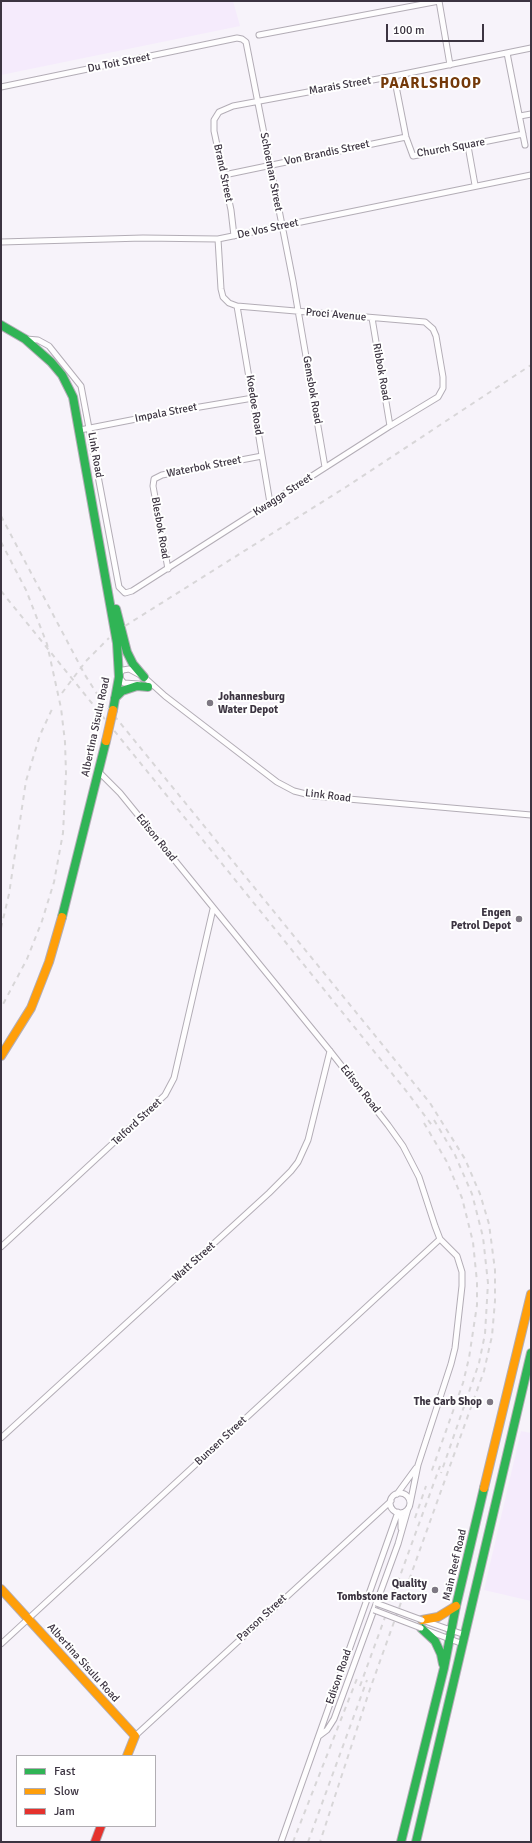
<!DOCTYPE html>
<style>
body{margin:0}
#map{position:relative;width:532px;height:1843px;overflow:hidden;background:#f7f3fa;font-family:Signika,sans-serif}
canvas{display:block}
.frame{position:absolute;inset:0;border:2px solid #3c3441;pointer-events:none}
.legend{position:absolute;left:16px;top:1755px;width:140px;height:72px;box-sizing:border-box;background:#fff;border:1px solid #b1aeb3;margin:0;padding:5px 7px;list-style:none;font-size:12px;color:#3c3441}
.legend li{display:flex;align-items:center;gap:8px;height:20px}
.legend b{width:20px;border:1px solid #b1aeb3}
.scale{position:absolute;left:386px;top:24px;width:98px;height:18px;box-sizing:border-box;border:2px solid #3c3441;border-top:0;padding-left:5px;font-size:12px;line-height:14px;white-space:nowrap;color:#3c3441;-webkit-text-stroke:3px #fff;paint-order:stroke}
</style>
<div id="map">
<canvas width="532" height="1843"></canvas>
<div class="frame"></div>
<ul class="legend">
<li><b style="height:5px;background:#30b455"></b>Fast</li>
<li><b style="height:5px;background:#ff9f0a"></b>Slow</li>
<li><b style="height:5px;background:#e5322d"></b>Jam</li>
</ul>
<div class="scale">100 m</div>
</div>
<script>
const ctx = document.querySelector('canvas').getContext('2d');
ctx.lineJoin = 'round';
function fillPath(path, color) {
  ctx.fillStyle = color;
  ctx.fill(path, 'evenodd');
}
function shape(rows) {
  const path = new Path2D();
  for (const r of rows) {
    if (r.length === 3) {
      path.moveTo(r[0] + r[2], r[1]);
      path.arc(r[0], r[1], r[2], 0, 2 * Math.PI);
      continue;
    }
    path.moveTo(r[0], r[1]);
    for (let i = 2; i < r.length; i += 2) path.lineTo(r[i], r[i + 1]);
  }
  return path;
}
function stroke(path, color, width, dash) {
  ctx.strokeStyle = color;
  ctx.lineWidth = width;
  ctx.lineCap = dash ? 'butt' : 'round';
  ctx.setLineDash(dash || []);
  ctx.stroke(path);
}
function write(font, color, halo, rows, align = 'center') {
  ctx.font = font + ' Signika,sans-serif';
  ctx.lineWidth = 4;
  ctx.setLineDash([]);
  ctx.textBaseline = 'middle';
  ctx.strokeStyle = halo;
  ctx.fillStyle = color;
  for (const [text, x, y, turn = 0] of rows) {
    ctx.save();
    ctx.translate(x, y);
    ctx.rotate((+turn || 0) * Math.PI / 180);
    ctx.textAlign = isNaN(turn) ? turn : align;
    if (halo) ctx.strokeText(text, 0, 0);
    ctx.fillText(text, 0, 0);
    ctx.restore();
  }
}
fillPath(shape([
 [1,1,233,1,240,26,1,75],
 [521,1431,531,1433,531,1601,484,1590]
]), '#f5ebfc');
const street = shape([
 [439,1,450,65],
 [259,35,439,1],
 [507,53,525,145],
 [394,76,406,137,413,156,523,134],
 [1,87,237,38,242,39,246,42,293,281,325,467],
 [520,116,531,114],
 [468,146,475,185],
 [224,175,406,137],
 [234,236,231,210,214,131,214,120,219,112,233,106,394,76,531,48],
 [1,242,143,238,218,239,531,175],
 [237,306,270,503],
 [372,318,390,426],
 [26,339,38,340,49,346,81,386,119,587,125,593,132,591,390,426,438,397,443,388,443,377,436,336,433,329,425,322,237,306,229,303,223,297,221,289,218,239],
 [80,430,182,410,253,398],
 [168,569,153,486,154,479,162,475,262,456],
 [119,674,123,670,129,669,144,677,165,696,277,782,294,791,314,796,531,815],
 [119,677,124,683,139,684],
 [99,772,120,793,330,1051,388,1125,403,1146,419,1177,435,1226,440,1239,457,1256,462,1272,462,1286,455,1348,451,1364,418,1465,410,1504],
 [1,1247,165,1095,174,1078,213,909],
 [1,1438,269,1193,291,1171,298,1162,308,1140,330,1051],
 [400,1503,10],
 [397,1494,416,1468],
 [401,1513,401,1528],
 [425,1621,465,1635],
 [426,1630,463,1644],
 [1,1644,440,1239],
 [135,1736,391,1501],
 [319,1736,327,1730,334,1719,398,1544,408,1509],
 [281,1842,398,1512]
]);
const fast = shape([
 [1,325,25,339,51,362,62,375,73,397,117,643,119,677,113,710],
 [116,609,127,652,133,664,144,677],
 [115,698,122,691,137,686,148,687],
 [62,917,106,741],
 [421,1628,435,1641,441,1654,443,1664],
 [401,1842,444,1668,456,1606,484,1488],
 [416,1842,531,1353]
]);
const slow = shape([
 [1,1056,31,1008,49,962,62,917],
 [484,1488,531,1294],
 [1,1589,135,1736,127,1756],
 [422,1620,438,1617,456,1606]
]);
const jam = shape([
 [95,1842,101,1826]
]);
stroke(street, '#b3adb6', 7);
stroke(fast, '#b3adb6', 10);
stroke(slow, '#b3adb6', 10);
stroke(jam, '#b3adb6', 10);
stroke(street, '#fefdfe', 5);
stroke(fast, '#30b455', 8);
stroke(slow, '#ff9f0a', 8);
stroke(jam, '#e5322d', 8);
stroke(shape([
 [1,516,85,675,99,697,430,1103,465,1159,480,1194,489,1224,495,1270,495,1301,492,1336,484,1371,370,1689,320,1842],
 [1,542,26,590,47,644,61,708,65,742,66,773,63,833,54,882,42,921,27,959,1,1008],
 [1,591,407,1092,434,1128],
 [125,626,346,487,531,365],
 [62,693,86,661,109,638],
 [1,928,9,894,26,781,40,735,53,707],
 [434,1120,455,1155,472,1194,483,1237,488,1283,485,1334,479,1363,441,1473],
 [424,1123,447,1162,462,1198,473,1242,477,1282,477,1305,469,1358,463,1383,431,1473],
 [415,1518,426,1486],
 [360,1686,440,1466],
 [293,1842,358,1676],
 [308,1842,367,1680]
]), '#d8d6d8', 2, [5, 5]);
const streetBridge = shape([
 [376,1603,422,1620],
 [374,1610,421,1628]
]);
const slowBridge = shape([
 [106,741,113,710]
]);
stroke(streetBridge, '#b3adb6', 7, []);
stroke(slowBridge, '#b3adb6', 10, []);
stroke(streetBridge, '#fefdfe', 5);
stroke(slowBridge, '#ff9f0a', 8);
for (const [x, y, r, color] of [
 [210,703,4,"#7d7782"],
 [519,919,4,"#7d7782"],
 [490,1402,4,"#7d7782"],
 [435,1590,4,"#7d7782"]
]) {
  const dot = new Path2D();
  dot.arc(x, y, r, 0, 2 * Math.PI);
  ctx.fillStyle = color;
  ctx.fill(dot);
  stroke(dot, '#fff', 1.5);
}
write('11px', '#3c3441', '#fff', [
 ["Du Toit Street",119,63,-11],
 ["Marais Street",340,86,-10],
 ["Church Square",451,148,-10],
 ["Von Brandis Street",327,153,-12],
 ["Schoeman Street",271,172,79],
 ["Brand Street",223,173,78],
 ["De Vos Street",268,229,-12],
 ["Proci Avenue",336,315,5],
 ["Ribbok Road",381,372,80],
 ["Gemsbok Road",312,390,80],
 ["Koedoe Road",254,405,81],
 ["Impala Street",166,413,-11],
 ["Link Road",95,455,80],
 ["Waterbok Street",204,467,-11],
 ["Kwagga Street",283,495,-33],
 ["Blesbok Road",160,528,80],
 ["Albertina Sisulu Road",96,727,-78],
 ["Link Road",328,796,7],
 ["Edison Road",156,838,51],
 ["Edison Road",360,1089,52],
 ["Telford Street",137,1122,-43],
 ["Watt Street",194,1262,-42],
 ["Bunsen Street",221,1441,-43],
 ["Main Reef Road",455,1565,-77],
 ["Parson Street",262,1618,-43],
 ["Albertina Sisulu Road",83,1663,48],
 ["Edison Road",339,1677,-71]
]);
write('bold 11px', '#3c3441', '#fff', [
 ["Johannesburg",218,697,"left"],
 ["Water Depot",218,710,"left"],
 ["Engen",511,913],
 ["Petrol Depot",511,926],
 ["The Carb Shop",482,1402],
 ["Quality",427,1584],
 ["Tombstone Factory",427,1597]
], 'right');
ctx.letterSpacing = '1px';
write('bold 15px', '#743909', '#fff', [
 ["PAARLSHOOP",431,84]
]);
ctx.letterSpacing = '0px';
</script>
